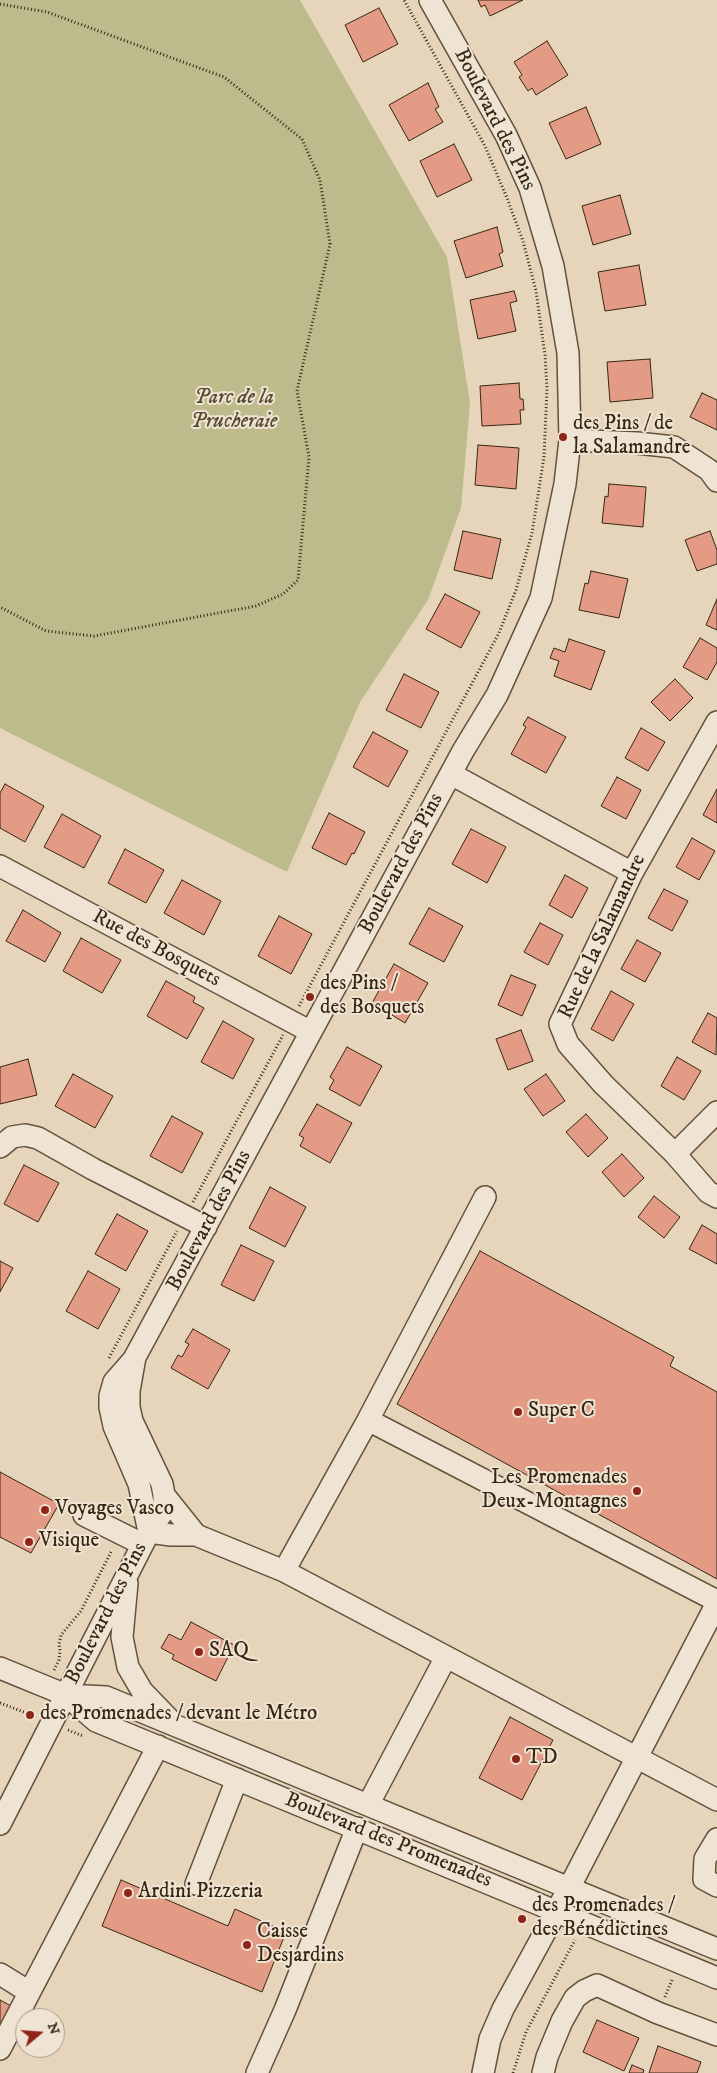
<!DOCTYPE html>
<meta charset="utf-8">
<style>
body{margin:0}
#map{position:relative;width:717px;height:2073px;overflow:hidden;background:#e6d5bb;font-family:"IM FELL DW Pica",serif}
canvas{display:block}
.north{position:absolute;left:15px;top:2008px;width:50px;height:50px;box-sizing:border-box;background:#efe4d3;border:1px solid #a59886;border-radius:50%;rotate:72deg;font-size:14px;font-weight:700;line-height:20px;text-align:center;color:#362712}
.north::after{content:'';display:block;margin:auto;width:18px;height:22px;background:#8f2418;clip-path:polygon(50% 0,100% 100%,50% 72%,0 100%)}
</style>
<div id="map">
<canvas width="717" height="2073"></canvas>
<div class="north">N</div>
</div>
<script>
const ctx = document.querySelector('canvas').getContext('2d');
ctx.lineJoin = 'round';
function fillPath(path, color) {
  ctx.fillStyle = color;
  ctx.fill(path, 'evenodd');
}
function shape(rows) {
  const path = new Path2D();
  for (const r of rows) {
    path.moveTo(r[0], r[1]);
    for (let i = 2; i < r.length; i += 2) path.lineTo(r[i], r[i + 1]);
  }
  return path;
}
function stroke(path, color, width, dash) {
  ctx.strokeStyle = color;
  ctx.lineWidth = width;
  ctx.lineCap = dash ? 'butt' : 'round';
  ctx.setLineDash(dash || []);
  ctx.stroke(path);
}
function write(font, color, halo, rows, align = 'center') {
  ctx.font = font + ' "IM FELL DW Pica",serif';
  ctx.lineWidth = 4;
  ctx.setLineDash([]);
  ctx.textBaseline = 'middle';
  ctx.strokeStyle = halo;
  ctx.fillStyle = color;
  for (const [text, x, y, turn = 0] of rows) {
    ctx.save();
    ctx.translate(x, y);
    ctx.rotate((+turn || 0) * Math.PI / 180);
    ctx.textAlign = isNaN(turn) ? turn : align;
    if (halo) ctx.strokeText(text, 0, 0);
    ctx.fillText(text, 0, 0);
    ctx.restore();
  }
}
fillPath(shape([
 [0,0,300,0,447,257,470,403,461,508,428,600,360,702,287,872,0,728]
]), '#bdbb8b');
const building = shape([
 [478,0,523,0,490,16,485,5,481,7,478,0],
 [379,8,398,44,363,62,345,25,379,8],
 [547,41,568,75,536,95,532,88,528,91,519,77,522,75,514,62,547,41],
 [428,83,439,107,435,109,443,122,409,141,389,105,428,83],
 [586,107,601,144,566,159,549,123,586,107],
 [454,144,472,180,437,197,420,161,454,144],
 [620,195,631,234,593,245,582,206,620,195],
 [497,227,503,252,499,254,503,266,466,278,454,241,497,227],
 [639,265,646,305,605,311,598,272,639,265],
 [514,291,517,301,510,303,516,331,478,339,470,300,514,291],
 [650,359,653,398,610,402,607,362,650,359],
 [519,383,520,399,523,399,524,410,520,410,521,424,482,426,480,386,519,383],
 [702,393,717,400,717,430,690,417,702,393],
 [478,445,519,448,516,489,475,485,478,445],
 [609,484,646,487,643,527,602,523,605,496,608,497,609,484],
 [463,531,501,539,492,579,454,570,463,531],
 [710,531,717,550,717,564,697,571,685,540,710,531],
 [591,571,628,579,619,618,579,610,585,583,588,584,591,571],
 [445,594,480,612,461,648,426,629,445,594],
 [717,599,717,630,706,625,717,599],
 [700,638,717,648,717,662,707,680,683,667,700,638],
 [569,639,605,651,591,690,554,676,559,661,550,658,554,648,565,652,569,639],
 [404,674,439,692,421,728,386,710,404,674],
 [675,679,693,698,670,721,651,702,675,679],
 [528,717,566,737,546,773,511,754,526,727,523,725,528,717],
 [641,728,665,742,648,771,625,758,641,728],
 [373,732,408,751,388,787,353,767,373,732],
 [617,777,641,790,626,819,601,806,617,777],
 [5,784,44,806,25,842,0,828,0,793,5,784],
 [717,789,717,823,703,815,717,789],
 [329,813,365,832,354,854,352,853,346,865,312,848,329,813],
 [62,814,101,836,84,868,44,847,62,814],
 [471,829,506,847,487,883,452,864,471,829],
 [692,838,715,851,699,880,676,867,692,838],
 [125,849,164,870,146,903,108,883,125,849],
 [565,875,588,888,572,918,549,905,565,875],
 [182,880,221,901,204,935,164,913,182,880],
 [664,889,688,901,672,931,648,918,664,889],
 [429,908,463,926,444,962,409,944,429,908],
 [23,910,61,933,45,962,6,941,23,910],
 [279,916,312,934,291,974,258,956,279,916],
 [540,923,563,935,548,965,524,952,540,923],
 [81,938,121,960,102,993,63,971,81,938],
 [637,940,661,953,645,982,621,969,637,940],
 [394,964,428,983,405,1023,372,1003,394,964],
 [511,975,536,985,522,1016,498,1005,511,975],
 [166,981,195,997,193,1002,204,1008,187,1039,147,1016,166,981],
 [611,991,634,1004,613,1041,591,1029,611,991],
 [708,1013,717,1018,716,1055,692,1042,708,1013],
 [223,1021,254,1039,233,1079,201,1062,223,1021],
 [521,1030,533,1061,508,1070,496,1039,521,1030],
 [347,1047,382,1066,360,1106,329,1089,334,1080,330,1077,347,1047],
 [677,1057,701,1071,684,1100,661,1086,677,1057],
 [28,1059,37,1095,0,1104,0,1067,28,1059],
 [73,1074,113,1096,95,1128,55,1106,73,1074],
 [546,1074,565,1101,543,1116,524,1089,546,1074],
 [317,1104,352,1123,330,1163,300,1146,304,1138,299,1135,317,1104],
 [586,1114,608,1138,588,1157,566,1132,586,1114],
 [172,1116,203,1133,182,1173,150,1156,172,1116],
 [622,1154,644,1178,624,1197,602,1172,622,1154],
 [24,1165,59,1183,38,1222,4,1204,24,1165],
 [270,1187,306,1207,285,1247,249,1228,270,1187],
 [654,1196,680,1217,664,1238,638,1217,654,1196],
 [117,1214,148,1231,126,1271,95,1254,117,1214],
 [702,1225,717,1234,717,1264,689,1249,702,1225],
 [241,1245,274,1261,254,1301,221,1285,241,1245],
 [480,1251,674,1357,670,1366,717,1392,717,1579,397,1404,480,1251],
 [0,1261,13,1268,0,1292,0,1261],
 [88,1271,120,1289,98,1329,66,1311,88,1271],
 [193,1329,230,1350,208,1389,171,1368,178,1355,182,1357,189,1344,185,1342,193,1329],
 [0,1472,59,1504,31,1553,0,1537,0,1472],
 [191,1622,234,1645,216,1681,172,1659,174,1655,161,1648,169,1634,181,1640,191,1622],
 [510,1717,553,1740,522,1800,479,1778,510,1717],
 [121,1880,228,1926,235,1909,286,1932,262,1992,102,1926,121,1880],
 [0,2000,13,2007,0,2031,0,2000],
 [597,2020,639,2038,624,2071,583,2052,597,2020],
 [658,2046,701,2062,697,2073,649,2073,658,2046],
 [632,2065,644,2070,643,2073,629,2073,632,2065]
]);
fillPath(building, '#e39b85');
stroke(building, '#362712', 1);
const minor = shape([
 [570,440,637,443,674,447,709,470,717,481],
 [717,722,632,873,560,1024,568,1044,603,1084,675,1154,708,1192,717,1197],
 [451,774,632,873],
 [0,866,311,1032],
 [0,1147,12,1137,25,1135,38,1138,93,1169,206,1227],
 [675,1154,717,1112],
 [135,1358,114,1382,110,1396,110,1407,114,1426,139,1484,149,1532],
 [368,1420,717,1601],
 [164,1495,196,1535],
 [84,1515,142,1544],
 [149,1532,171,1535,196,1535,284,1571,717,1800],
 [284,1571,368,1420,485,1197],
 [127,1583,122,1637,128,1667,142,1691,169,1719],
 [0,1668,66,1695,96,1721,717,1978],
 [66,1695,106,1697,717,1949],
 [368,1805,446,1657],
 [0,1824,149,1532,164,1510,164,1495,162,1484,132,1421,129,1407,129,1391,135,1357,463,751,497,695,541,598,565,484,570,440,568,353,553,266,530,188,506,135,430,0],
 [717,1839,705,1859,704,1879,717,1886],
 [196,1884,237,1779],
 [0,1974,29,1992],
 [0,2049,158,1746],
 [257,2073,285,2010,357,1828],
 [483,2073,490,2039,503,2009,569,1888,717,1603],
 [543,2073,547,2057,562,2021,575,1998,584,1991,597,1985,658,2013,717,2035]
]);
stroke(minor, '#62523c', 24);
stroke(shape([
 [0,4,47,12,224,77,302,139,320,180,330,244,297,391,309,457,298,580,283,594,256,606,94,636,46,631,0,607],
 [299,1006,499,633,516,590,532,533,544,457,547,388,545,355,536,291,523,241,507,198,485,146,404,0],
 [193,1202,283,1035],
 [109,1358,177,1231],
 [54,1670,59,1660,60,1651,59,1644,61,1635,81,1611,112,1550],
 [0,1703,34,1716],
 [68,1730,83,1736],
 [665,1997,672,1980],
 [513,2073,526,2032,575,1940]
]), '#362712', 3, [1, 2.5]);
stroke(minor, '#efe4d3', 21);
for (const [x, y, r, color] of [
 [563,437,5,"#8f2418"],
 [310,997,5,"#8f2418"],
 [518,1412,5,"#8f2418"],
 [637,1491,5,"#8f2418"],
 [45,1510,5,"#8f2418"],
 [29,1542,5,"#8f2418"],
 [199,1652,5,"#8f2418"],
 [30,1715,5,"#8f2418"],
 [516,1759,5,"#8f2418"],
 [128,1893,5,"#8f2418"],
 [522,1919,5,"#8f2418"],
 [247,1945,5,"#8f2418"]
]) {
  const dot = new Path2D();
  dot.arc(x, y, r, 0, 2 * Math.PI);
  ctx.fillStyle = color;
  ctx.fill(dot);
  stroke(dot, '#efe4d3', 2);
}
write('21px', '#362712', '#efe4d3', [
 ["Boulevard des Pins",494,120,63],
 ["Boulevard des Pins",402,864,-62],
 ["Rue de la Salamandre",603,937,-65],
 ["Rue des Bosquets",156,949,28],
 ["Boulevard des Pins",210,1221,-62],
 ["Boulevard des Pins",107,1614,-63],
 ["Boulevard des Promenades",388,1841,22]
]);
write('italic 21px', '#584c30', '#efe4d3', [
 ["Parc de la",234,399],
 ["Prucheraie",234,423]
]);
write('21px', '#362712', '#efe4d3', [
 ["des Pins / de",573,425],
 ["la Salamandre",573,449],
 ["des Pins /",320,985],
 ["des Bosquets",320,1009],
 ["Super C",528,1412],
 ["Les Promenades",627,1479,"right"],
 ["Deux-Montagnes",627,1503,"right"],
 ["Voyages Vasco",55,1510],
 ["Visique",39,1542],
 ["SAQ",209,1652],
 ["des Promenades / devant le Métro",40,1715],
 ["TD",526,1759],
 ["Ardini Pizzeria",138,1893],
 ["des Promenades /",532,1907],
 ["des Bénédictines",532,1931],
 ["Caisse",257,1933],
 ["Desjardins",257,1957]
], 'left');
</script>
